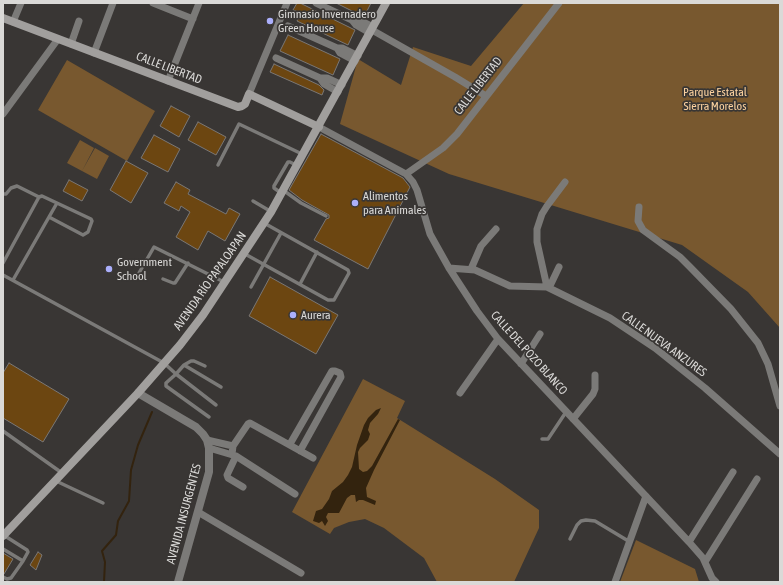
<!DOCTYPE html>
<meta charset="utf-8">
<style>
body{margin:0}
#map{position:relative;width:783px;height:585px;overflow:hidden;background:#393634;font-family:"Asap Condensed",sans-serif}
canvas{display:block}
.frame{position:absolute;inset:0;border:4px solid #dad9d7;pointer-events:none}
</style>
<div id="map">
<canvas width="783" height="585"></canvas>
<div class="frame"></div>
</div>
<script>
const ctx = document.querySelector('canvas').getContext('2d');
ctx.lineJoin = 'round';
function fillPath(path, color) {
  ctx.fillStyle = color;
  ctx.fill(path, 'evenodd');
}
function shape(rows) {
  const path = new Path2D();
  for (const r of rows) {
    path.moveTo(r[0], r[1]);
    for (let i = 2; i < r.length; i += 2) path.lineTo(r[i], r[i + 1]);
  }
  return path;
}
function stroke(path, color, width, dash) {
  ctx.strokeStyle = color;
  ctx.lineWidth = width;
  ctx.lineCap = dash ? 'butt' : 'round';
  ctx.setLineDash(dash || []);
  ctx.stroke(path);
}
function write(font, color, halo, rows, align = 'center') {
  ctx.font = font + ' "Asap Condensed",sans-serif';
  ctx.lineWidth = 3.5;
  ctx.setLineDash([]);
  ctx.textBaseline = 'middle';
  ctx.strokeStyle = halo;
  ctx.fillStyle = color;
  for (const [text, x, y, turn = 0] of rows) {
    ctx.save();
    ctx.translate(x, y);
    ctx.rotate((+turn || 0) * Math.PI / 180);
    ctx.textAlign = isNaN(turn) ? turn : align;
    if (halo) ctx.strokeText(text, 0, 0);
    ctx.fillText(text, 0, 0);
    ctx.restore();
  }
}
fillPath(shape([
 [524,3,780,3,780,328,748,292,682,245,449,174,340,124,358,59,401,85,413,47,471,66],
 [67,60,155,111,127,161,38,110],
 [80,140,94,148,82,171,67,163],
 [95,148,109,156,97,179,82,171],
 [363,379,405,401,397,418,495,479,539,510,539,528,514,582,437,582,424,558,384,528,365,519,349,522,334,528,330,534,292,512],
 [636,540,695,569,699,582,620,582]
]), '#78582f');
fillPath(shape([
 [381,408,378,414,370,423,368,430,370,434,368,440,360,448,358,452,359,469,363,472,367,471,372,466,398,419,400,420,374,470,366,488,367,497,376,501,375,505,363,500,359,500,356,502,355,495,351,495,347,498,339,513,328,513,326,517,328,521,325,526,322,521,319,523,313,521,316,511,322,509,329,499,332,491,343,482,348,475,352,467,357,445,364,425,368,418,376,410]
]), '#33230e');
stroke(shape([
 [104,582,105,562,102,551,116,535,118,521,129,501,131,470,138,445,152,412]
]), '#33230e', 2);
const building = shape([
 [297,3,300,3,355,30,348,45,297,21,301,13,293,10,297,3],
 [336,3,371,3,364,17,336,3],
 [288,35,340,59,333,75,280,51,288,35],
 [274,64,319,85,324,90,322,95,270,72,274,64],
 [171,106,190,116,179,137,160,126,171,106],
 [198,122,226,137,216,155,188,140,198,122],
 [321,134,403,178,410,187,368,269,314,240,326,219,329,218,329,215,302,200,289,190,321,134],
 [154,135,180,149,168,172,141,158,154,135],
 [126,161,148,173,131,203,110,190,126,161],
 [69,180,88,190,82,201,63,191,69,180],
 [176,182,190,190,188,194,226,214,229,208,240,214,225,241,208,231,198,250,176,237,190,212,181,206,179,211,164,203,176,182],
 [270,277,338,315,316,354,249,316,270,277],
 [9,363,69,399,43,442,3,418,3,373,9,363],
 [38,552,42,555,36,570,30,565,38,552],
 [3,553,13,559,4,574,3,574,3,553]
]);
fillPath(building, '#6c4611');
stroke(building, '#7a7775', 1);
stroke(shape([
 [218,165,239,124,302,154],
 [283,190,301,203,326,216],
 [281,193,274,188,274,186,288,162,290,162,296,165],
 [3,194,6,194,11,188,17,186,39,197,42,196,91,219,92,221,88,232,83,235,49,217],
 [253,201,270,211],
 [245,254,328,300,334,300,349,273,348,270,264,223],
 [3,263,39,197],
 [139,273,154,247,224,282],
 [3,275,164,363,176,374,166,383,166,386,209,417],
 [163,279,173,283,175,283,188,263],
 [13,280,57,203],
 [300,284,317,252],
 [251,287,281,233],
 [184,365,221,387],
 [205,366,194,361,191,361,184,365,176,374,216,405],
 [3,431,62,473],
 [542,439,548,439,566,412],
 [56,481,103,503],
 [5,536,27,550,28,552,23,561],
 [570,539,577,525,581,521,586,520,595,521,630,542],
 [3,549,23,561,11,578,7,579,3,577]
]), '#7b7a78', 3.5);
stroke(shape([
 [153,3,193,19],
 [316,3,352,20,356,25,370,33],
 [352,20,359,20,373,27],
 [13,22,21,3],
 [288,26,337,48,342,48,358,56],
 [372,30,455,77,486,96],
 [71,44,79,21],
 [337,48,340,53,355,61],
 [94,53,113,3],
 [276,58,320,78,327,78,342,85],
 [320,78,324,84,338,92],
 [168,81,199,3],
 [249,94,287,3],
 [3,114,58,39],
 [319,127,406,174,413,182,417,190,430,234,449,268,477,311,498,339,689,542,703,558,712,578,716,582],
 [406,174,443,148,457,134,559,3],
 [639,207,638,221,643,230,680,257,690,267,731,309,758,343,768,364,780,406],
 [449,268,475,270,510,286,547,287,610,318,655,348,705,388,780,454],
 [471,269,481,246,496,229],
 [547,287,537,242,537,229,542,214,547,206,565,182],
 [549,288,559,267],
 [521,364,540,334],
 [460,393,498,339],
 [573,419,593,394,595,389,595,375],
 [207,440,233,446],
 [290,444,332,371,335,371,340,373,341,377,300,451],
 [209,448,236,456,295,494],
 [232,454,233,446,248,424,250,423,313,458],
 [236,456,227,475,228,478,243,487],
 [198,512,301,573],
 [689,542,733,472],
 [705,562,757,479],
 [615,582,646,496]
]), '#7b7a78', 7);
stroke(shape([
 [138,393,196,427,203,434,207,440,209,448,209,472,178,582]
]), '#7b7a78', 8);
stroke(shape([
 [3,18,238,107,242,106,245,104,249,94,319,127],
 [3,536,138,393,180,345,203,315,271,212,386,3]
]), '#a19f9d', 8);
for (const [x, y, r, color] of [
 [270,21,4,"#abaffb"],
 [355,203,4,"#abaffb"],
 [109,269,4,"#abaffb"],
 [293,315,4,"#abaffb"]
]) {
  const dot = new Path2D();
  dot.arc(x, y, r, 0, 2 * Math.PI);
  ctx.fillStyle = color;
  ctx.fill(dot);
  stroke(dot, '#393634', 1.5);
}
write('12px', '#dad9d7', '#393634', [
 ["Gimnasio Invernadero",278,14],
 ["Green House",278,28],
 ["Alimentos",363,196],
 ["para Animales",363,210],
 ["Government",117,262],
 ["School",117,276],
 ["Aurera",301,315]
], 'left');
write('12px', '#dad9d7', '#393634', [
 ["CALLE LIBERTAD",169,68,21],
 ["CALLE LIBERTAD",478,86,-52],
 ["AVENIDA RÍO PAPALOAPAN",210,281,-55],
 ["CALLE NUEVA ANZURES",664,344,36],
 ["CALLE DEL POZO BLANCO",529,353,48],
 ["AVENIDA INSURGENTES",184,514,-75]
]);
write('12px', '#fbd19f', '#393634', [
 ["Parque Estatal",715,92],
 ["Sierra Morelos",715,106]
]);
</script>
